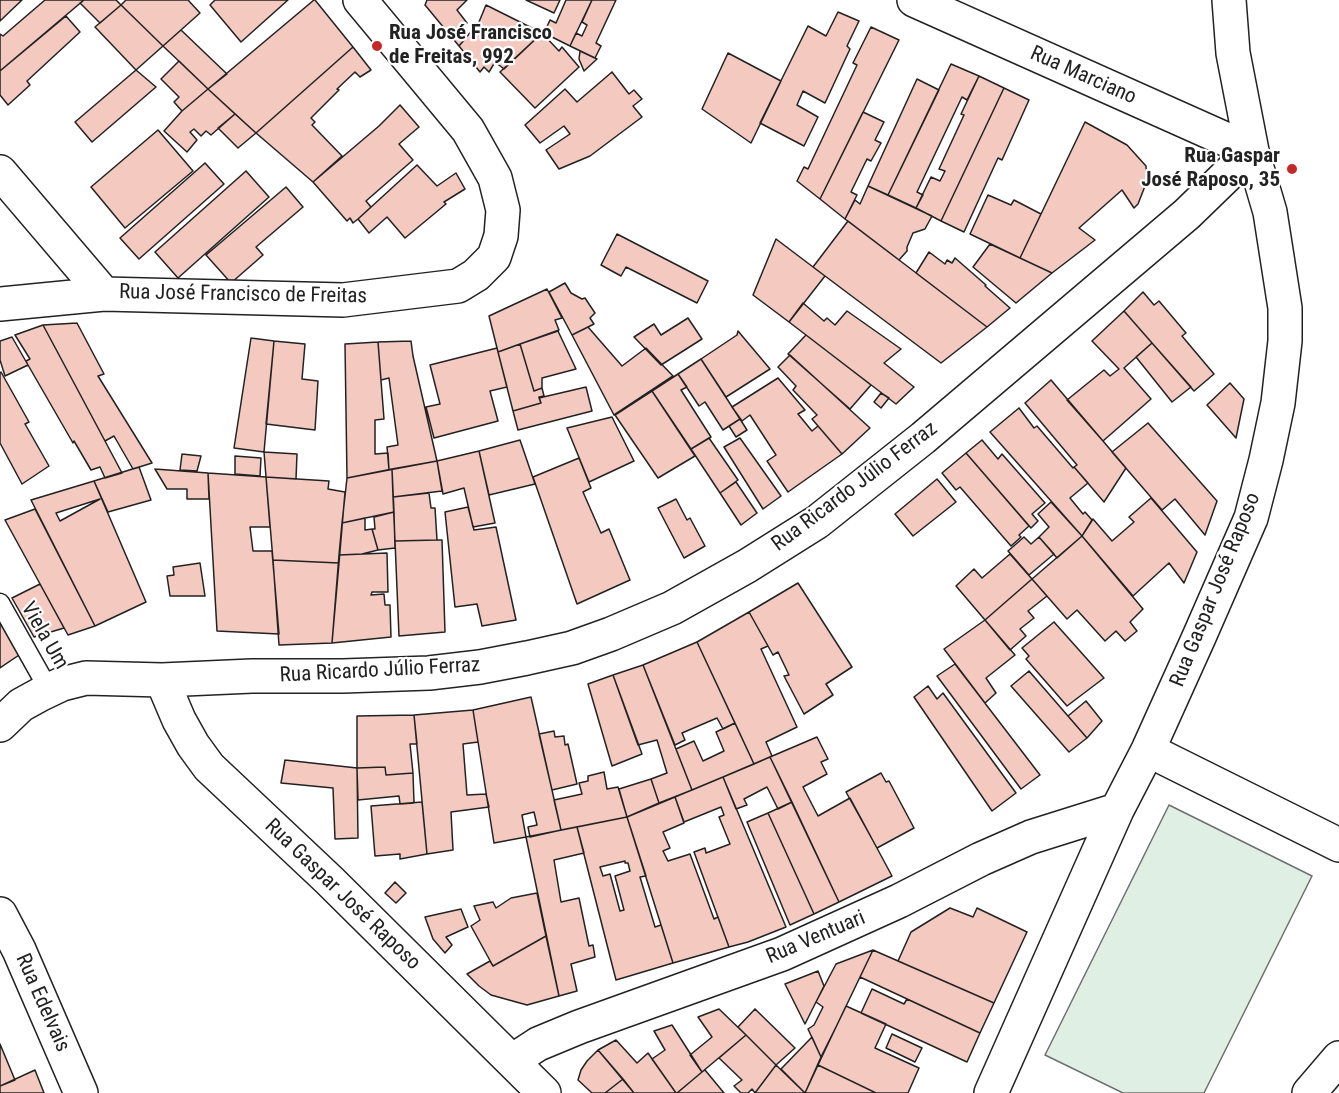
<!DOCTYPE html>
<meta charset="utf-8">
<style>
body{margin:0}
canvas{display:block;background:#fff}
</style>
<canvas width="1339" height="1093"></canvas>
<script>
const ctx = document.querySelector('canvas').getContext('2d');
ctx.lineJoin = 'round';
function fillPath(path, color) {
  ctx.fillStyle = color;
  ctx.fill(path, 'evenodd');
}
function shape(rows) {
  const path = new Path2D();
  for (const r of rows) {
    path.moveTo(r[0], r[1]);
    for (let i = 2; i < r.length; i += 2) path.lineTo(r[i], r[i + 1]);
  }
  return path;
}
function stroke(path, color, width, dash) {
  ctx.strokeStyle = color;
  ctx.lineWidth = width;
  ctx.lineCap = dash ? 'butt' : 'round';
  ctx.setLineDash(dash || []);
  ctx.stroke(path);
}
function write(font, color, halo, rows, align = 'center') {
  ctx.font = font + ' "Roboto Condensed",sans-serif';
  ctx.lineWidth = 4.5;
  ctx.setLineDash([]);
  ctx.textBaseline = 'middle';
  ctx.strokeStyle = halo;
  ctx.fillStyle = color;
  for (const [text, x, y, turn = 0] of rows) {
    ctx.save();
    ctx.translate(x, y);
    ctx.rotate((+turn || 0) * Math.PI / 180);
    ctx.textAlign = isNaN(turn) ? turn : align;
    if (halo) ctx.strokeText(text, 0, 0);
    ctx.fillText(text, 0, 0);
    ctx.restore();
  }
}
const green = shape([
 [1169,805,1312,876,1204,1093,1123,1093,1045,1055,1169,805]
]);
fillPath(green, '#e0efe3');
stroke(green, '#6f6f6f', 1.5);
const building = shape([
 [0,0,22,0,0,21,0,0],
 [45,0,84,0,0,71,0,34,3,36,45,0],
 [84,0,116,0,121,5,100,23,80,3,84,0],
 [126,0,188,0,200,13,163,46,121,5,126,0],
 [215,0,288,0,241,42,210,5,215,0],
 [314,0,315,0,353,47,256,133,208,89,314,0],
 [427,0,467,0,457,10,467,23,458,31,465,39,459,46,425,5,427,0],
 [526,0,560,0,554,13,526,0],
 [566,0,592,0,570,46,544,33,550,20,556,23,566,0],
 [592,0,616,0,596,43,601,46,595,58,570,46,576,33,582,36,587,25,582,22,592,0],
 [121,5,163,46,136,70,95,27,121,5],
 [486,5,542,33,504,69,495,62,489,72,484,67,480,72,459,46,479,22,486,5],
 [838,12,859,21,847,46,850,49,825,103,803,91,797,105,818,117,804,146,760,123,808,26,826,36,838,12],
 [66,16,80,32,27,81,30,85,8,105,0,95,0,71,66,16],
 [871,27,899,40,820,199,797,181,804,167,808,169,857,65,853,63,871,27],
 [181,30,227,74,208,89,163,46,181,30],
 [542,33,559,51,562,47,579,67,535,108,500,72,542,33],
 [353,47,371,70,360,77,355,72,337,89,339,90,311,118,315,122,312,125,342,156,313,182,256,133,353,47],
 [580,51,597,59,584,71,579,59,580,51],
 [728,53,781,81,751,143,702,109,728,53],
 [179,61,208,89,182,111,174,102,179,97,161,79,179,61],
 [951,64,979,76,967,100,962,97,917,192,923,195,916,208,888,195,951,64],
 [136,70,156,87,92,142,75,122,136,70],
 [612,72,629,94,634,90,642,99,633,106,642,117,590,156,559,169,546,150,570,134,564,126,540,143,525,125,565,89,577,102,612,72],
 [979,76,1004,88,941,221,916,208,931,177,940,181,945,171,939,169,964,115,961,114,979,76],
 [917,79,939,90,888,195,868,186,917,79],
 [1004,88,1029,100,1002,160,998,158,964,232,941,221,1004,88],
 [208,89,235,114,211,135,206,131,201,136,194,129,190,132,197,140,187,152,164,131,182,111,208,89],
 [400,105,419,127,399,144,413,160,366,201,371,207,358,219,353,223,350,218,347,221,313,182,379,126,400,105],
 [863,112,884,122,875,140,881,143,871,161,867,159,851,192,857,195,845,219,820,199,863,112],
 [235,114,256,133,238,148,218,128,235,114],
 [1085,122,1127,145,1146,166,1147,181,1138,204,1134,208,1122,190,1079,228,1095,240,1052,273,1020,258,1085,122],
 [158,130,193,171,125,228,91,187,158,130],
 [205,163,224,184,139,259,120,238,205,163],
 [417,165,437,186,456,173,465,189,444,202,446,204,405,238,387,217,369,233,358,219,417,165],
 [246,171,269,197,178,278,155,252,246,171],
 [868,186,932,216,925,229,913,233,907,247,907,251,899,260,845,219,855,200,860,204,868,186],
 [286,187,303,207,256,247,263,255,231,283,206,255,286,187],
 [988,195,1011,205,1014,200,1041,214,1020,258,970,234,988,195],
 [848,221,945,295,987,327,941,363,813,267,848,221],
 [617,234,708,281,697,303,626,267,621,276,601,265,617,234],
 [776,239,825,276,789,322,753,295,776,239],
 [990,244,1020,258,1052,273,1016,303,973,267,990,244],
 [929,252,945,264,947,260,952,263,955,258,986,285,985,286,1010,308,987,327,916,273,929,252],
 [565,283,571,293,582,299,585,298,595,313,590,318,594,324,572,335,549,292,565,283],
 [547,289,562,318,555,320,559,330,498,352,489,316,547,289],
 [1143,292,1154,305,1159,301,1186,333,1182,336,1214,374,1194,391,1124,311,1143,292],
 [803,303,824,321,827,318,835,325,847,311,901,349,884,363,914,387,896,404,789,322,803,303],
 [1124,311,1152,343,1124,368,1151,399,1103,441,1067,400,1104,370,1110,376,1119,369,1092,341,1124,311],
 [688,318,702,339,661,365,634,337,654,324,661,335,688,318],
 [77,323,104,374,98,376,152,463,133,469,114,436,105,441,43,325,77,323],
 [43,325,105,441,122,473,105,478,100,467,91,470,74,441,73,443,28,365,26,361,30,359,15,335,43,325],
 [588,327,622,366,646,348,673,376,614,415,572,335,588,327],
 [558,331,576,369,542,378,542,388,534,391,520,344,558,331],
 [738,331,770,369,726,397,701,359,737,335,738,331],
 [806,335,871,385,850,409,788,354,806,335],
 [12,337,28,365,5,376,0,360,0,341,12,337],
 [251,338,274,341,264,452,234,448,251,338],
 [274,341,305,344,302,379,318,381,315,430,266,424,274,341],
 [411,341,413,356,437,461,389,470,387,447,398,445,389,378,381,380,378,342,411,341],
 [378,342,384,419,375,420,375,454,388,453,389,470,347,478,345,344,378,342],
 [1152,343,1191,387,1172,402,1136,357,1152,343],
 [520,344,534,391,542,388,544,396,539,397,541,403,513,411,498,352,520,344],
 [497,348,507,387,490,391,498,421,434,438,426,407,440,404,430,365,497,348],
 [790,355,870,428,842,454,812,419,817,415,793,390,796,386,778,367,790,355],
 [701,359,740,419,723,430,705,402,699,406,678,374,701,359],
 [1,372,29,422,25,424,49,466,22,484,0,443,0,373,1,372],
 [678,374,687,387,681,390,711,437,691,449,652,391,678,374],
 [778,378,805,410,798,414,812,431,818,426,842,454,788,492,767,461,776,455,750,415,742,421,732,407,778,378],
 [1051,380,1126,468,1104,502,1074,467,1077,465,1025,403,1051,380],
 [1230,383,1244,399,1236,438,1207,405,1230,383],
 [586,387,592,411,518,430,513,411,541,403,539,398,586,387],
 [652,391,695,456,658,478,615,415,652,391],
 [881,393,889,398,881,408,874,402,881,393],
 [1019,408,1034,428,1037,426,1073,468,1074,467,1088,483,1070,498,1083,514,1085,512,1092,520,1082,536,990,432,1019,408],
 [612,417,634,461,589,482,567,428,612,417],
 [740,419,747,430,736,437,729,426,740,419],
 [1148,423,1217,501,1205,535,1175,499,1162,510,1112,452,1148,423],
 [709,438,738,480,720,493,691,449,709,438],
 [740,438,781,496,763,509,724,447,740,438],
 [520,440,535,484,489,495,479,451,520,440],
 [982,440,998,459,1002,454,1045,503,1032,514,1038,521,1031,528,966,453,982,440],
 [479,451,495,523,473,527,464,488,443,494,437,461,479,451],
 [264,452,297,454,296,479,266,477,264,452],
 [966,453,1029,526,1019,535,1021,537,1011,546,960,487,956,490,942,473,966,453],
 [182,454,201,456,197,471,180,470,182,454],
 [235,456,261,458,260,476,235,474,235,456],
 [579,458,591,488,583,492,601,533,609,529,630,580,577,604,533,477,579,458],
 [437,461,442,491,393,497,392,469,437,461],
 [139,467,151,500,108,512,94,481,139,467],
 [155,469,208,473,209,499,187,499,187,489,167,489,155,469],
 [392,469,394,512,342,523,347,478,392,469],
 [208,473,266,477,270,527,250,527,253,551,272,551,279,634,217,631,208,473],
 [266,477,329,481,328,489,345,492,339,563,273,560,266,477],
 [937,479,956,502,913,536,895,514,937,479],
 [94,481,146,602,95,626,31,500,94,481],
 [100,499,60,521,56,513,100,499],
 [736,482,757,513,741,525,720,493,736,482],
 [429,493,431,508,435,508,437,540,395,541,393,497,429,493],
 [1151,498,1197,552,1184,583,1169,563,1133,596,1082,536,1093,519,1112,541,1134,522,1129,517,1151,498],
 [676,499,687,520,690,518,705,546,684,558,658,508,676,499],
 [1051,502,1082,536,1057,558,1039,537,1049,527,1038,514,1051,502],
 [468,507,474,530,496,527,516,620,482,626,477,604,455,607,445,512,468,507],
 [35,509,95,626,68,635,5,520,35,509],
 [394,512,395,548,378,550,372,529,375,529,374,517,394,512],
 [365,518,365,530,372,529,378,550,362,554,339,555,342,523,365,518],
 [1082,536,1143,609,1130,622,1137,631,1125,641,1116,631,1105,641,1077,610,1067,619,1032,579,1082,536],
 [1024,537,1031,544,1039,537,1054,554,1029,575,1008,551,1024,537],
 [437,540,442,540,445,632,399,636,395,541,437,540],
 [387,553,388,592,372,592,371,595,384,594,385,605,390,605,391,637,332,643,339,555,387,553],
 [1010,554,1032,579,985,620,956,586,974,569,982,578,1010,554],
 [273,560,339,563,332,643,279,645,273,560],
 [200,563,205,596,170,596,167,576,174,575,173,567,200,563],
 [1032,579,1047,596,1028,611,1034,618,1020,629,1026,636,1010,650,985,620,1032,579],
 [798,583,852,667,826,684,833,695,804,714,784,676,789,675,778,652,773,655,749,612,798,583],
 [40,584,64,628,34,637,12,598,40,584],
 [749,612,768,646,761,649,797,727,766,742,772,756,754,764,697,642,749,612],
 [985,620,1015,655,986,678,996,693,985,703,944,649,985,620],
 [0,622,25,651,0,668,0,622],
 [1054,622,1104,678,1067,706,1026,659,1029,656,1022,648,1054,622],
 [697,642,735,723,723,729,717,718,682,733,685,740,675,745,643,665,697,642],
 [955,664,1040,775,1021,789,937,676,955,664],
 [643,665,692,790,659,803,651,779,667,773,657,740,638,745,613,675,643,665],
 [1029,671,1087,738,1069,752,1011,686,1029,671],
 [613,675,642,754,612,766,588,684,613,675],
 [928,686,937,699,943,693,1016,793,992,811,914,697,928,686],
 [531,697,561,830,530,837,528,827,537,825,534,812,522,815,526,837,494,843,473,710,531,697],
 [1086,701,1102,721,1087,738,1068,716,1086,701],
 [473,710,478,742,463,744,467,795,486,794,489,807,451,812,453,850,427,854,414,715,473,710],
 [414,715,417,744,410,744,413,773,386,775,385,767,357,768,357,716,414,715],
 [735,723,754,764,692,790,676,749,694,741,703,761,724,751,716,732,735,723],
 [554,731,555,737,564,736,565,745,568,744,577,784,552,790,539,734,554,731],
 [817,737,828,759,821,762,827,774,803,787,818,816,850,798,892,876,839,902,770,757,817,737],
 [770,757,792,802,778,809,767,787,744,799,747,805,736,809,723,777,770,757],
 [285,760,357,768,358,838,335,839,333,788,281,783,285,760],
 [385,767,386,775,413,773,414,803,400,804,399,796,358,800,357,768,385,767],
 [604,772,607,789,618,787,627,817,561,830,554,800,582,794,579,783,588,781,588,776,604,772],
 [881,773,886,782,889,781,914,828,877,848,846,792,881,773],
 [723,777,786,927,748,942,729,947,694,852,705,848,706,853,730,844,719,817,724,815,721,807,684,822,675,797,723,777],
 [651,779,659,803,627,817,619,789,651,779],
 [675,797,684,823,663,832,670,848,663,851,668,861,690,854,714,919,718,917,729,947,673,963,627,817,675,797],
 [422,802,427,854,400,859,400,854,375,856,371,806,422,802],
 [792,802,839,902,814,914,768,813,792,802],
 [768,813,814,914,790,925,747,822,768,813],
 [627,817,646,876,640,877,655,927,661,925,673,963,616,980,577,827,627,817],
 [625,861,625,863,628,863,630,871,615,876,624,910,620,911,610,874,603,876,600,867,625,861],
 [577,827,584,853,554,860,561,902,579,898,589,946,593,945,595,957,571,964,577,991,559,996,526,837,577,827],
 [395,882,406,893,396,903,385,893,395,882],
 [537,893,546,936,493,966,471,926,480,920,474,906,493,902,496,908,511,898,537,893],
 [950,908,973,917,977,908,1027,932,994,1003,898,961,911,932,950,908],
 [461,909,468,927,446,937,452,945,445,953,433,939,425,917,461,909],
 [546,936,559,996,527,1005,491,995,479,986,467,974,490,961,493,966,546,936],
 [873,950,994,1003,980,1033,860,977,873,950],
 [873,950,837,1025,821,1057,808,1029,814,1025,823,1007,816,1002,836,964,873,950],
 [818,971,824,986,805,1024,785,984,818,971],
 [872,989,904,1004,907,999,980,1033,967,1062,861,1013,872,989],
 [846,1006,886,1024,875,1048,919,1068,908,1093,876,1093,818,1065,846,1006],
 [719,1009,746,1035,702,1072,690,1055,712,1037,698,1017,719,1009],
 [755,1009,795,1048,776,1065,738,1027,755,1009],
 [672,1025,702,1072,677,1093,676,1093,652,1059,665,1050,654,1031,672,1025],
 [892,1034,922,1048,915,1062,886,1048,892,1034],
 [746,1035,776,1065,755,1093,752,1089,748,1093,741,1093,734,1086,742,1080,719,1058,746,1035],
 [812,1037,821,1057,805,1093,781,1069,812,1037],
 [616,1040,637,1063,648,1053,676,1093,634,1093,598,1050,616,1040],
 [0,1044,15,1080,0,1086,0,1044],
 [598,1050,623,1079,605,1093,592,1093,578,1080,581,1070,587,1061,598,1050],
 [776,1065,805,1093,755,1093,776,1065],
 [818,1065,876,1093,805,1093,818,1065],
 [35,1070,44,1093,0,1093,0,1086,35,1070],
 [705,1070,724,1093,677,1093,702,1072,705,1070],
 [623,1079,634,1093,605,1093,623,1079]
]);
fillPath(building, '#f3c9c0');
stroke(building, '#222', 1.5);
const lane = shape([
 [0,603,49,690]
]);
const street = shape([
 [914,0,1252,151],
 [0,172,104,294],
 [0,304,104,294,343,300,458,286,476,275,494,257,501,236,503,210,495,178,468,130,360,0],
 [162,680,179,720,193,745,209,767,329,880,544,1093],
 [0,725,21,705,41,694,62,684,86,678,162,680,252,676,343,676,429,673,480,667,527,658,572,648,611,634,672,608,747,566,817,522,923,438,1187,214,1252,151],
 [1148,750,1339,845],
 [0,914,19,950,81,1093],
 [512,1061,538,1044,579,1027,782,954,899,901,981,859,1031,837,1117,810],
 [991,1093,1117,810,1148,750,1199,637,1251,518,1266,460,1278,403,1285,341,1285,308,1270,212,1252,151,1233,53,1229,0],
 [1309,1093,1339,1058]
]);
stroke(lane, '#222', 21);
stroke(street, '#222', 36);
stroke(lane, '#fff', 18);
stroke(street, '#fff', 33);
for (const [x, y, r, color] of [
 [377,46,6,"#c62828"],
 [1292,169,6,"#c62828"]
]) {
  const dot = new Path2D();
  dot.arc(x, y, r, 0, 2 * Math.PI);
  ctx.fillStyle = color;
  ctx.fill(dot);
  stroke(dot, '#fff', 2);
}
write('bold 21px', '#222', '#fff', [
 ["Rua José Francisco",389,34],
 ["de Freitas, 992",389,58],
 ["Rua Gaspar",1280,157,"right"],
 ["José Raposo, 35",1280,181,"right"]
], 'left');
write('21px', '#222', '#fff', [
 ["Rua Marciano",1083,76,24],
 ["Rua José Francisco de Freitas",243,295,1],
 ["Rua Ricardo Júlio Ferraz",855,487,-37],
 ["Rua Gaspar José Raposo",1216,590,-68],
 ["Viela Um",44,636,60],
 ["Rua Ricardo Júlio Ferraz",380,671,-3],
 ["Rua Gaspar José Raposo",342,895,44],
 ["Rua Ventuari",816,938,-23],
 ["Rua Edelvais",42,1003,66]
]);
</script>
